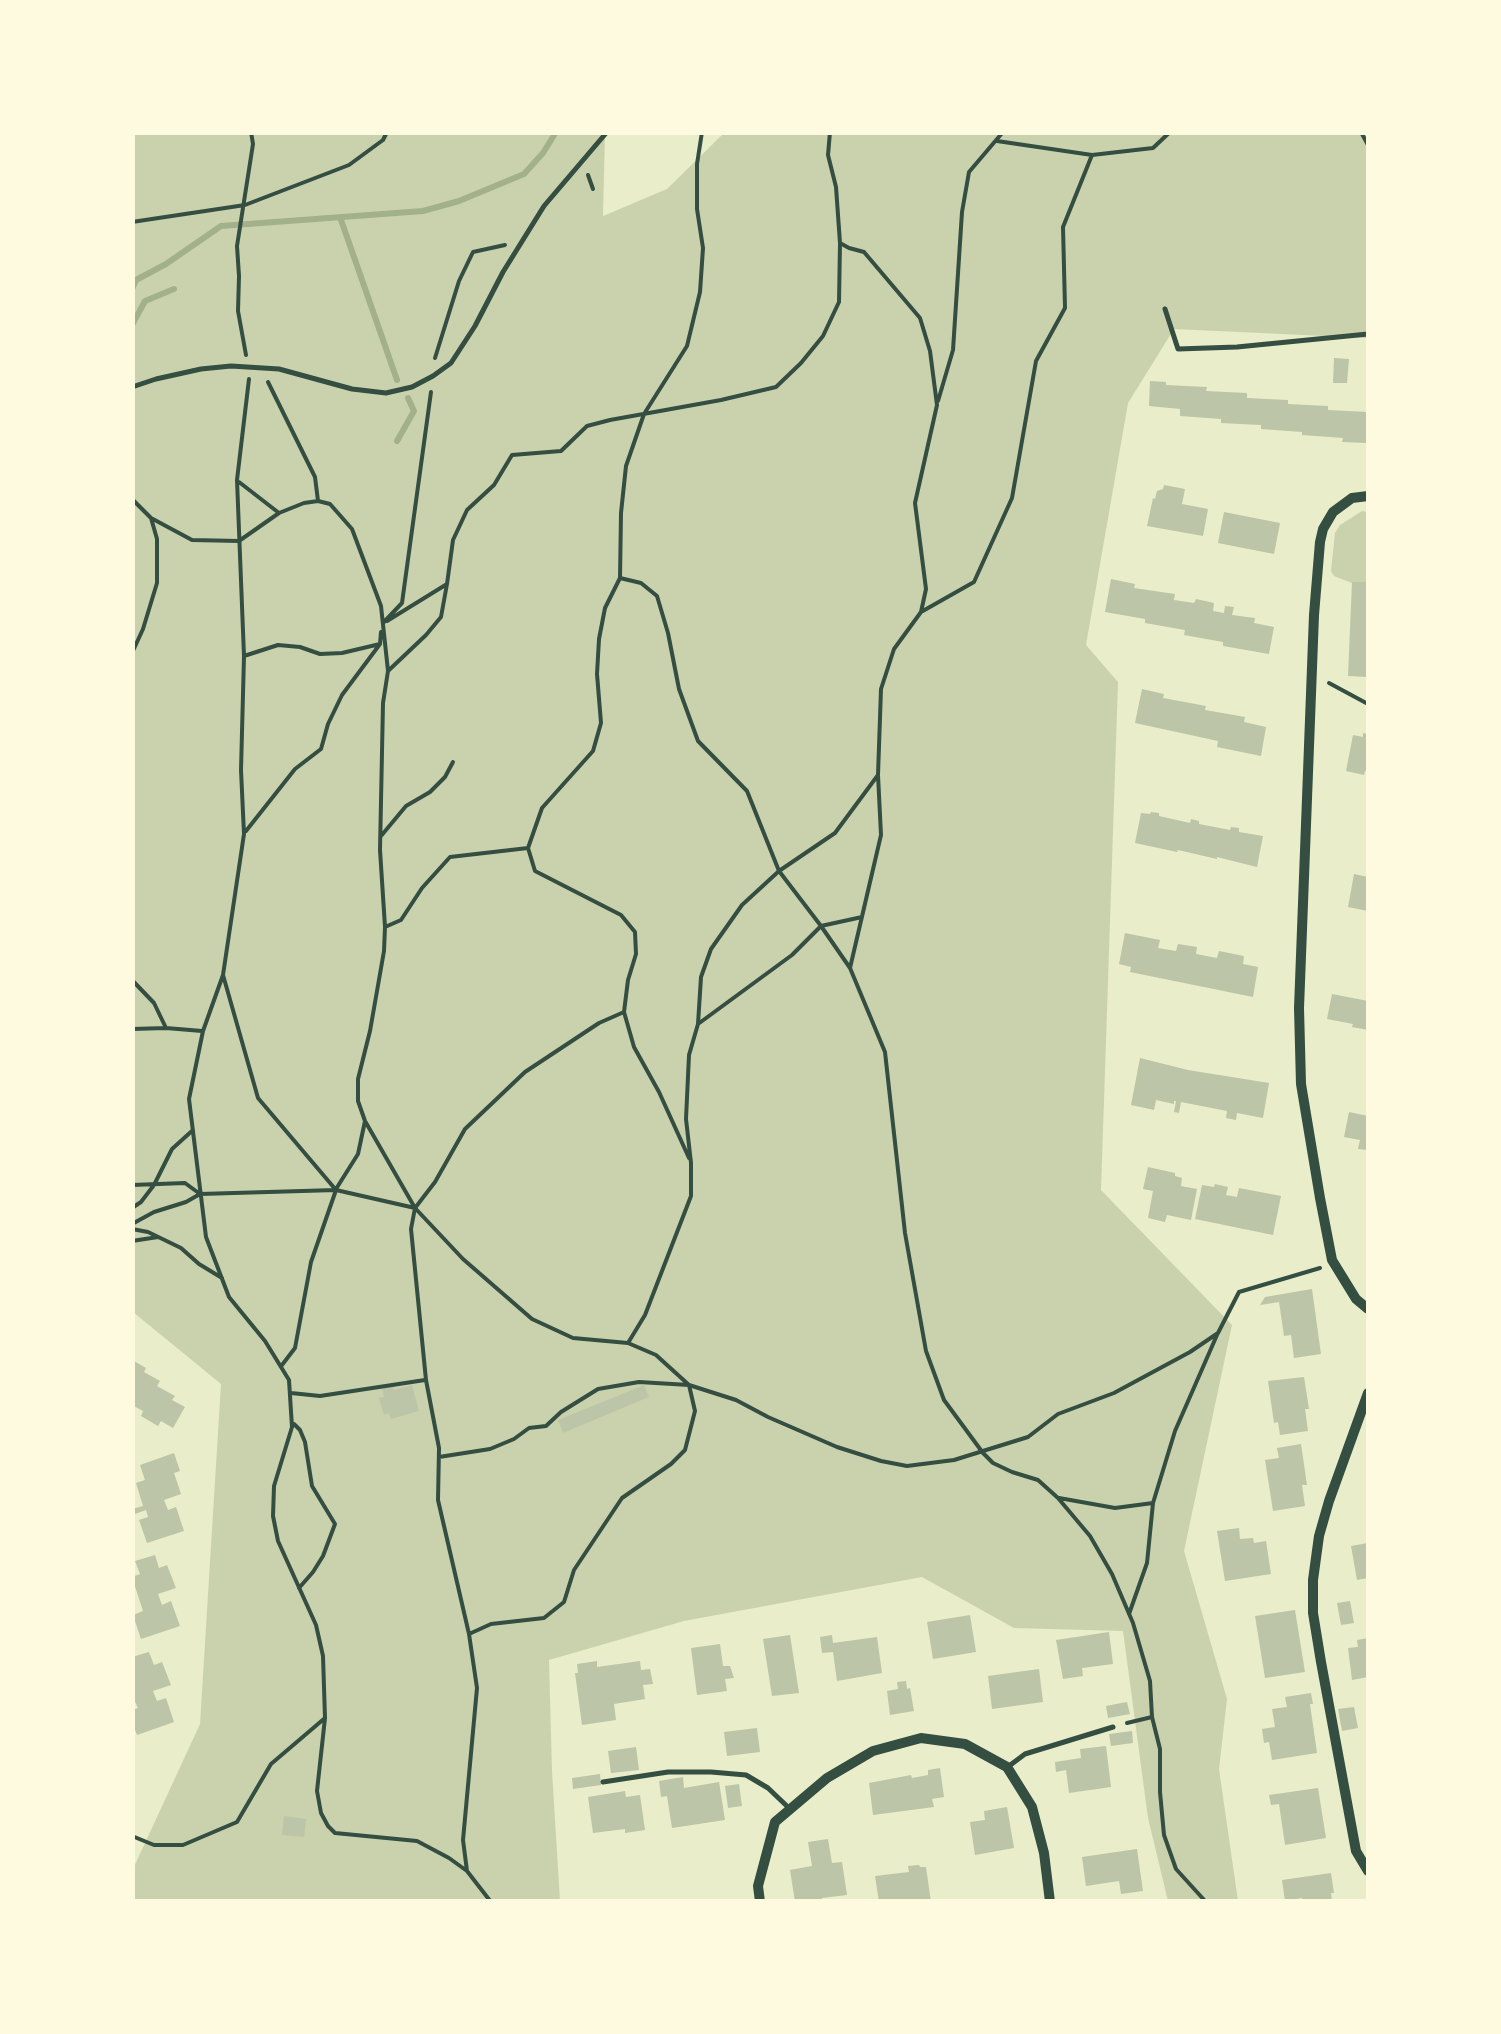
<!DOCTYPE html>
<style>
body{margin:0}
#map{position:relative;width:1501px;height:2034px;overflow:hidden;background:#e9edc9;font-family:Montserrat,sans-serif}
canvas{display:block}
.frame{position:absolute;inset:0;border:135px solid #fefae0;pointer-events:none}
</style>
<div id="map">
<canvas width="1501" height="2034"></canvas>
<div class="frame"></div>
</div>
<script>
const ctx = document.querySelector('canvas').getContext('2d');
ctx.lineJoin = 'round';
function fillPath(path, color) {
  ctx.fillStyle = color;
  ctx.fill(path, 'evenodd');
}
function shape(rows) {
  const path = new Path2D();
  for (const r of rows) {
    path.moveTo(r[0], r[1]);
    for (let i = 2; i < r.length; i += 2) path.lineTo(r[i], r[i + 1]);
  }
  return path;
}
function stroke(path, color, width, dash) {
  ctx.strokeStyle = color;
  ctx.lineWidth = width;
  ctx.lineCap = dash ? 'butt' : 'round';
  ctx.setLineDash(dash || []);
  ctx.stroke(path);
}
fillPath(shape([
 [132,133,605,133,603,216,667,189,724,133,1368,133,1368,338,1174,329,1128,403,1086,645,1118,682,1101,1190,1232,1325,1184,1551,1227,1699,1219,1769,1238,1901,1168,1901,1148,1818,1123,1631,1014,1628,922,1577,684,1621,549,1660,552,1771,560,1901,133,1901,133,1869,200,1724,221,1384,133,1312],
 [1362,511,1368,512,1368,584,1352,583,1334,576,1331,571,1335,533,1340,525]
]), '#cad2ad');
stroke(shape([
 [340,217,397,380],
 [132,289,136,280,166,264,221,226,423,211,459,201,524,174,543,153,556,132],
 [132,325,145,301,174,289],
 [397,441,414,411,408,398]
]), '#a3b18a', 6);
fillPath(shape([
 [1334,358,1349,359,1347,383,1333,383],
 [1150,381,1166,382,1166,385,1207,387,1206,391,1247,393,1247,398,1288,400,1288,404,1328,406,1328,410,1368,412,1367,443,1342,442,1343,438,1302,435,1302,432,1261,429,1261,425,1221,423,1221,419,1180,416,1180,409,1149,406],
 [1164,485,1185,489,1182,504,1208,509,1203,536,1147,526,1153,498,1155,499,1157,491,1163,489],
 [1224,512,1280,523,1274,554,1218,543],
 [1111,579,1135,584,1134,588,1175,594,1174,600,1194,603,1196,599,1214,603,1213,611,1224,613,1225,606,1234,607,1232,615,1255,618,1254,623,1274,627,1269,654,1223,646,1223,642,1184,635,1185,630,1145,623,1145,619,1105,612],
 [1352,582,1368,582,1368,677,1348,676],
 [1142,689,1164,694,1163,698,1206,706,1205,710,1245,717,1244,722,1266,727,1261,756,1217,747,1218,741,1135,723],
 [1363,733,1368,734,1368,772,1365,771,1364,775,1346,771,1353,735,1363,737],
 [1151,812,1159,813,1159,816,1190,823,1191,819,1199,821,1199,824,1230,830,1231,827,1239,828,1239,832,1263,836,1257,867,1217,857,1217,859,1178,850,1177,852,1135,843,1141,813,1150,814],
 [1354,874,1368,877,1368,911,1348,907],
 [1125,933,1160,940,1158,948,1176,951,1178,944,1197,947,1196,954,1217,958,1219,951,1244,956,1243,964,1258,967,1253,997,1130,972,1131,967,1119,964],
 [1332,994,1368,1001,1368,1030,1352,1027,1353,1024,1327,1019],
 [1140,1058,1188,1070,1269,1083,1263,1118,1237,1113,1236,1120,1226,1118,1227,1111,1181,1102,1179,1113,1174,1112,1176,1101,1174,1101,1174,1104,1156,1100,1154,1110,1131,1105],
 [1349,1112,1368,1116,1368,1150,1358,1149,1360,1140,1344,1137],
 [1148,1167,1175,1173,1175,1176,1182,1178,1181,1186,1197,1189,1191,1220,1167,1215,1165,1222,1148,1218,1153,1191,1143,1189],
 [1215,1184,1228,1187,1226,1195,1237,1197,1239,1188,1281,1196,1273,1235,1195,1219,1202,1185,1214,1187],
 [1312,1289,1321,1354,1294,1358,1291,1335,1284,1336,1279,1302,1260,1305,1265,1297],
 [132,1360,146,1368,144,1372,160,1381,157,1386,175,1396,172,1400,185,1407,173,1428,161,1421,158,1426,141,1416,143,1411,132,1405],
 [1304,1377,1309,1409,1305,1409,1308,1431,1280,1435,1278,1422,1274,1423,1268,1381],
 [412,1385,419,1411,391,1419,389,1413,384,1415,379,1398,384,1397,382,1389,393,1386,394,1390],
 [644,1385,649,1397,563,1433,558,1420],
 [1301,1444,1307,1485,1302,1485,1305,1506,1273,1511,1265,1460,1279,1458,1277,1448],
 [174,1453,180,1471,174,1473,181,1494,164,1500,168,1510,176,1507,184,1531,147,1543,139,1520,148,1517,146,1510,132,1515,132,1509,143,1506,136,1483,145,1480,140,1465],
 [1239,1528,1240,1539,1253,1538,1254,1543,1266,1541,1271,1574,1225,1581,1217,1531],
 [1368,1543,1368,1578,1357,1580,1351,1546],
 [155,1555,159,1568,167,1565,176,1588,158,1594,162,1605,171,1601,180,1626,141,1639,133,1615,143,1611,132,1577,140,1574,135,1561],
 [1350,1601,1354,1623,1341,1625,1337,1603],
 [1295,1610,1305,1672,1265,1678,1255,1616],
 [970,1615,976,1652,933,1659,927,1622],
 [1109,1632,1113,1664,1082,1668,1083,1676,1063,1679,1056,1640],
 [790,1635,799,1693,772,1696,763,1639],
 [832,1635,833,1643,877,1637,882,1673,837,1681,833,1652,822,1653,820,1637],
 [1368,1638,1368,1677,1352,1680,1348,1648,1358,1647,1357,1640],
 [720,1644,723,1666,730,1666,734,1678,725,1679,727,1691,697,1695,691,1648],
 [149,1652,154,1665,162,1662,171,1685,153,1691,157,1701,166,1698,174,1722,137,1735,132,1722,132,1710,138,1708,132,1695,132,1672,135,1671,132,1657],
 [597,1661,597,1667,640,1661,641,1670,650,1669,653,1684,643,1685,645,1699,614,1704,616,1720,582,1725,575,1673,578,1673,577,1664],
 [1039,1669,1043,1702,992,1709,988,1676],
 [906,1681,907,1689,910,1688,914,1711,890,1715,887,1691,898,1689,897,1682],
 [1311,1693,1313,1704,1310,1704,1317,1753,1272,1760,1269,1742,1264,1743,1262,1729,1275,1727,1272,1709,1287,1707,1285,1697],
 [1127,1702,1130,1714,1108,1718,1106,1706],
 [1354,1707,1358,1728,1342,1731,1338,1709],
 [757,1728,760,1752,727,1756,724,1732],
 [1132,1731,1133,1743,1111,1746,1109,1734],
 [1106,1746,1111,1787,1069,1793,1066,1770,1056,1772,1055,1762,1081,1758,1080,1749],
 [636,1747,639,1770,611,1773,608,1751],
 [940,1768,944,1797,932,1799,934,1807,873,1815,869,1783,911,1775,912,1778,928,1775,928,1770],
 [600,1774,601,1785,573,1789,572,1778],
 [683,1777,684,1788,719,1782,725,1820,672,1828,667,1796,661,1797,659,1781],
 [739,1784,742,1806,728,1808,725,1786],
 [1318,1788,1326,1838,1285,1845,1279,1804,1271,1805,1269,1795],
 [625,1791,626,1797,640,1795,645,1830,625,1833,625,1829,593,1833,588,1797],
 [1007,1807,1014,1848,975,1855,970,1822,985,1820,984,1811],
 [284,1816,306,1819,304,1837,282,1835],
 [828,1839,832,1863,842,1862,847,1895,822,1898,822,1902,795,1902,790,1870,812,1866,808,1842],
 [1137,1849,1143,1891,1121,1894,1119,1881,1086,1886,1082,1857],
 [919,1865,920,1867,926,1867,931,1902,879,1902,875,1876,909,1872,908,1866],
 [1331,1873,1334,1893,1331,1893,1332,1902,1303,1902,1302,1898,1285,1901,1282,1880]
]), '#bcc5a7');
stroke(shape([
 [702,132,697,164,697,209,703,248,700,292,687,346,644,414,626,466,621,513,620,578,641,583,657,596,668,633,679,689,698,741,747,791,779,871,821,926,850,968],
 [830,132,828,155,836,187,840,243,849,248,864,252,920,318,930,351,937,405,915,503,926,589,921,612,894,649,881,689,878,775,881,835,850,968,885,1052,905,1233,926,1351,944,1400,983,1453,993,1463,1012,1472,1038,1480,1058,1498,1090,1536,1112,1574,1133,1623,1150,1681,1152,1717,1160,1749,1160,1792,1164,1835,1176,1869,1206,1902],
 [1361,132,1368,145],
 [997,141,1092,155,1153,148,1170,132],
 [588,175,593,189],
 [132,222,245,205,349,165,383,140,387,132],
 [246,355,238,311,239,276,237,246,253,144,251,132],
 [435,358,459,281,473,252,505,245],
 [249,379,237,480,244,656,241,770,244,834,223,975,203,1031,189,1099,206,1237,229,1297,265,1341,289,1380,292,1427,274,1486,273,1516,278,1541,316,1625,323,1656,325,1718,317,1791,321,1813,328,1826,335,1833,417,1841,449,1858,467,1871,491,1902],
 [268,382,315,477,318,501],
 [938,401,953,350,962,212,969,172,1003,132],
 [239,482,279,513],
 [132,499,151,518,192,540,239,541,279,513,304,503,318,501,330,504,352,529,381,606,388,671,383,703,380,850,385,927,384,951,370,1031,358,1079,358,1101,365,1121,415,1208,463,1259,532,1319,573,1338,628,1343,656,1355,689,1385,695,1411,685,1450,671,1464,622,1498,574,1570,564,1602,544,1618,491,1624,469,1634],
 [921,612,974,582,1012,498,1036,361,1065,308,1063,227,1092,155],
 [387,621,447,584,453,540,467,510,494,485,512,455,561,451,587,426,610,420,721,400,776,387,801,363,823,336,839,302,840,243],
 [383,623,402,603,431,392],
 [132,653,143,629,157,583,157,539,151,518],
 [244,656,278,645,300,647,320,654,342,653,380,644],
 [388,671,426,635,441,617,447,584],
 [1329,683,1368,704],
 [246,831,295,769,321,749,328,724,342,695,380,644,381,632],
 [381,836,406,806,430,792,445,777,453,762],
 [528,848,535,871,621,915,635,932,636,954,628,980,624,1012,634,1047,659,1092,689,1158],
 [385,927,401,920,422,888,450,857,528,848,542,808,593,751,601,723,597,674,599,639,605,608,620,578],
 [223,975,258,1098,336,1190,311,1262,295,1348,282,1365],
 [132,980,154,1003,166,1028,202,1031],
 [698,1024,792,955,821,926,862,917],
 [132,1029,166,1028],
 [132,1185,185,1183,200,1194,336,1190,415,1208],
 [336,1189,358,1154,365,1121],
 [132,1208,141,1202,154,1185,172,1149,193,1130],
 [132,1224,154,1212,186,1202,200,1194],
 [132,1229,148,1232,181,1248,199,1264,222,1278],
 [132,1241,158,1237],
 [628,1343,645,1315,691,1196,691,1163,686,1119,689,1055,698,1024,701,977,711,949,742,905,779,871,835,833,878,775],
 [291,1393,320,1396,425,1380],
 [294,1424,300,1430,305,1442,312,1486,335,1524,323,1556,313,1572,299,1588],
 [439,1457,490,1449,514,1439,529,1428,546,1426,561,1412,598,1389,639,1382,689,1385,736,1400,768,1417,837,1447,881,1461,907,1466,954,1460,1028,1437,1058,1414,1114,1393,1190,1352,1218,1333,1239,1292,1320,1268],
 [1059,1498,1115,1508,1153,1503],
 [1129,1614,1147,1563,1153,1503,1175,1431,1217,1335],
 [1127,1723,1152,1717],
 [132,1836,154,1845,183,1845,237,1822,271,1764,325,1718],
 [467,1871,463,1840,477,1688,469,1634,438,1500,439,1448,426,1380,411,1229,415,1208,435,1182,465,1129,525,1072,599,1023,624,1012]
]), '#344e41', 4);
stroke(shape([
 [1165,309,1178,349,1237,347,1368,334],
 [132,387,156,379,201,369,231,366,279,369,352,389,386,393,412,387,433,376,451,363,475,326,503,272,544,206,607,132],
 [1009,1766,1025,1754,1113,1727],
 [603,1782,668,1772,711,1772,746,1775,768,1788,790,1809]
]), '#344e41', 5);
stroke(shape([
 [1368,496,1352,498,1333,512,1323,529,1320,542,1314,615,1299,1008,1301,1084,1320,1198,1332,1260,1356,1299,1368,1309],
 [1368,1393,1329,1501,1319,1536,1313,1580,1313,1613,1321,1662,1356,1851,1368,1871],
 [760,1902,758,1886,775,1822,827,1778,873,1751,921,1738,965,1744,1007,1767,1032,1807,1044,1853,1050,1902]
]), '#344e41', 10);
</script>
